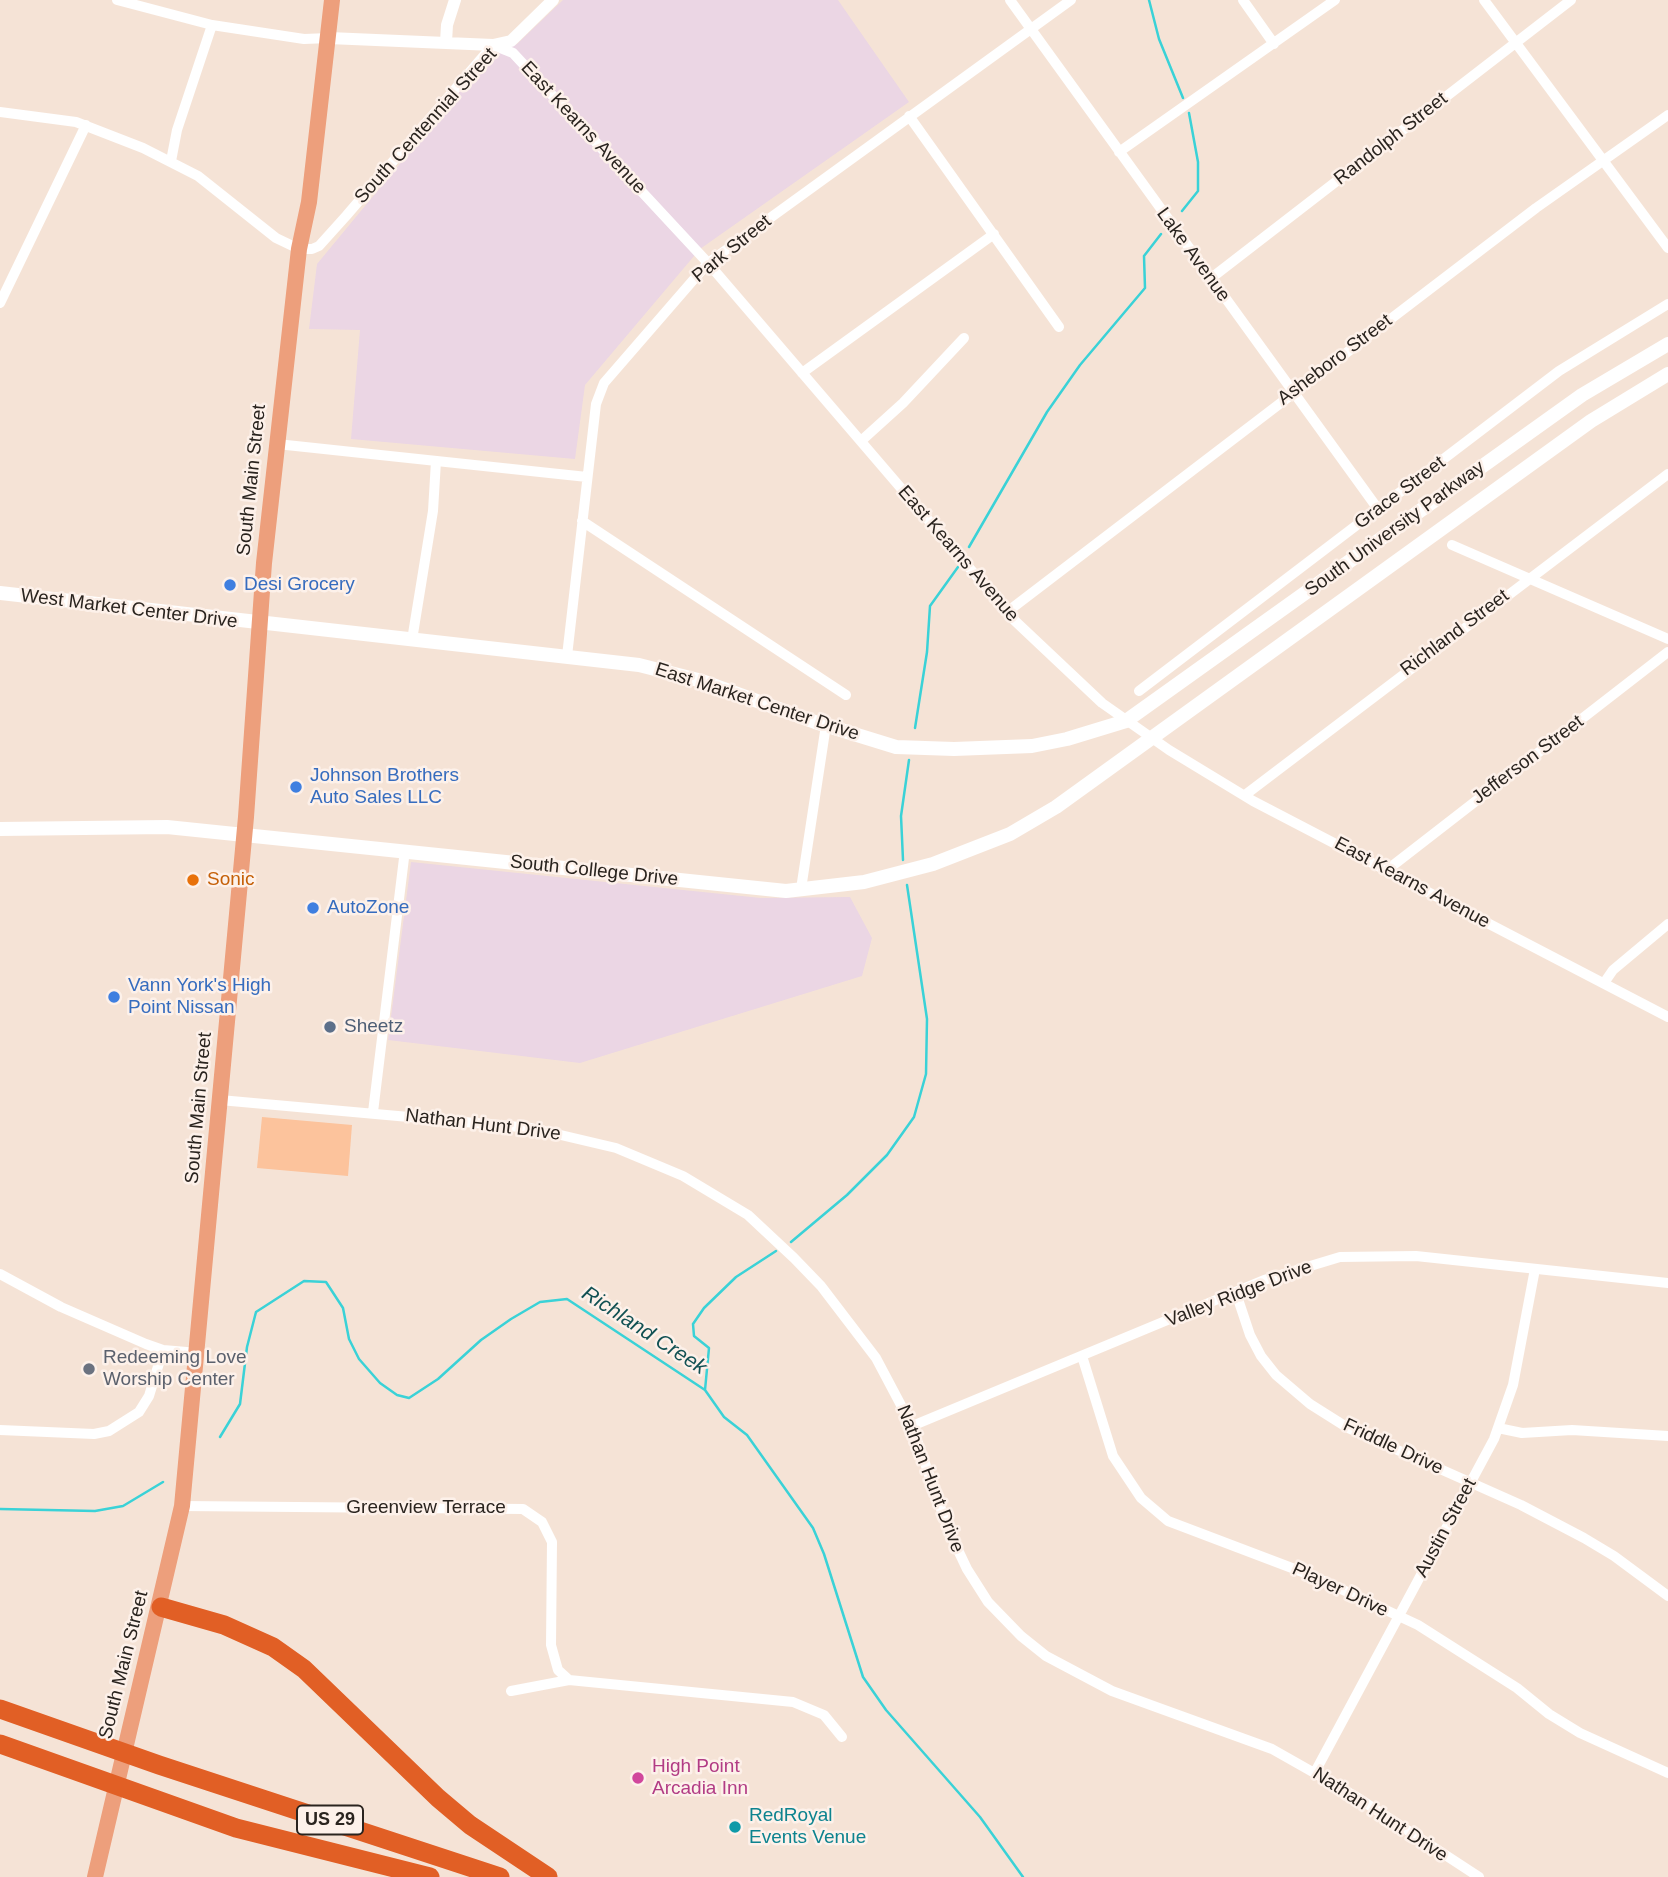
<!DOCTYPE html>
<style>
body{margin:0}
canvas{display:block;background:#f5e3d6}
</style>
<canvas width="1668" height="1877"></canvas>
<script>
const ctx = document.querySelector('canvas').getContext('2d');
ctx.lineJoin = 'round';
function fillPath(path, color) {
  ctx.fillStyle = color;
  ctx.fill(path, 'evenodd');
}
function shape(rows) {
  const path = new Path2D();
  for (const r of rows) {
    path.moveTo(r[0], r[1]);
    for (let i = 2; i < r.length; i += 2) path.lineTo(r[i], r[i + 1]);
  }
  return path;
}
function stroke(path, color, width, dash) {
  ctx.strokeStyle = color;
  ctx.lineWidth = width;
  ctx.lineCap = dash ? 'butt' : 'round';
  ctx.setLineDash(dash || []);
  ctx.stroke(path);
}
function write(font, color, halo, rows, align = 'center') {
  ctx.font = font + ' Arial,sans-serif';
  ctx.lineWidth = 5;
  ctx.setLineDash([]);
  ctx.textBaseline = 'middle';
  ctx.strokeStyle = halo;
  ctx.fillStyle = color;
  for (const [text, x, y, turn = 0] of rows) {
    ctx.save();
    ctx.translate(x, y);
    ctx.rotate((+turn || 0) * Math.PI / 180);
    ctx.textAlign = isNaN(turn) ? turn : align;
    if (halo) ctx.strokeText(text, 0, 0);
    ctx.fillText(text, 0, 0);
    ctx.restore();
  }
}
fillPath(shape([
 [563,0,838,0,909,102,700,249,585,385,575,459,351,439,360,330,309,329,317,264,489,56,517,44],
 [411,862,761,898,850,897,872,938,862,976,580,1063,388,1040]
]), '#ebd6e4');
fillPath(shape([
 [262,1117,352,1125,348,1176,257,1168]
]), '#fcc39c');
stroke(shape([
 [1149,0,1159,39,1183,98],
 [1182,211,1198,191,1198,162,1189,113],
 [969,547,1047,412,1080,365,1145,288,1144,256,1161,234],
 [915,728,927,652,930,606,958,567],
 [903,860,901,816,909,760],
 [791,1242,847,1195,887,1155,914,1117,926,1074,927,1019,907,885],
 [705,1390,709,1348,694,1336,693,1324,704,1308,736,1277,776,1251],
 [220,1437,240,1404,247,1347,256,1312,304,1281,326,1282,343,1308,349,1339,359,1359,380,1383,397,1395,409,1398,438,1379,481,1340,511,1319,540,1302,567,1299,705,1390,724,1417,747,1435,813,1528,824,1554,863,1677,886,1710,980,1817,1023,1877],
 [0,1509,95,1511,123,1506,163,1482]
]), '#3ad2d7', 2.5);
stroke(shape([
 [117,0,212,25,304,39,329,38],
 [1010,0,1378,509],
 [1243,0,1274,44],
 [1484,0,1668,248],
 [0,112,76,122,143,148,198,176,276,238,299,249,312,249,319,246,346,216,493,45,513,53,708,263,1014,620,1102,703,1169,750,1253,801,1668,1017],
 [909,116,1059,327],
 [1119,152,1335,0],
 [171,161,177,130,212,25],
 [1210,279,1571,0],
 [0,303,86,125],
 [802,373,994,234],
 [861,441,903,403,964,338],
 [277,444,587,477],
 [582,521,846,695],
 [1452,545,1668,639],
 [1007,612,1536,208,1668,115],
 [412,640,433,511,436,461],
 [567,656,596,404,604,383,708,263,1071,0],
 [1139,691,1559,371,1668,304],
 [1245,795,1668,474],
 [1387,870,1668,652],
 [801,889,826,725],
 [1604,983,1613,970,1668,924],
 [220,1100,531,1128,616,1148,683,1176,748,1215,794,1258,821,1286,876,1358,912,1426,948,1529,967,1569,988,1602,1021,1636,1046,1656,1112,1691,1272,1749,1355,1796,1479,1877],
 [373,1112,405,850],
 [0,1274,61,1307,146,1344,163,1350,198,1353],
 [1236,1293,1250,1335,1261,1356,1276,1375,1310,1404,1348,1428,1521,1505,1584,1538,1614,1556,1668,1596],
 [1082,1356,1113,1456,1141,1498,1168,1521,1313,1576,1418,1625,1517,1688,1549,1714,1580,1733,1668,1773],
 [912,1426,1264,1280,1340,1257,1416,1256,1668,1283],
 [1498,1428,1522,1433,1572,1430,1668,1436],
 [0,1430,94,1434,109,1431,139,1412,149,1396,163,1350],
 [182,1506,523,1509,542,1522,552,1542,551,1645,558,1670,569,1680],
 [511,1691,569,1680,793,1702,824,1715,842,1737],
 [1315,1772,1494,1439,1513,1385,1535,1269]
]), '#fff', 10);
stroke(shape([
 [329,38,493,45,511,41,553,0],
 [446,42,447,25,455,0]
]), '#fff', 12);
stroke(shape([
 [0,593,639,665,702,681,815,722,896,747,954,749,1032,746,1067,739,1126,721,1582,395,1668,344],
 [0,829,167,827,786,891,864,882,933,864,1010,834,1056,807,1591,421,1668,374]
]), '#fff', 14);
stroke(shape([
 [95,1877,182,1506,246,817,264,563,299,249,309,202,332,0]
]), '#ed9f7c', 16);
stroke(shape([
 [161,1607,224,1625,273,1647,304,1669,438,1798,470,1825,548,1877],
 [0,1709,159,1765,500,1877],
 [0,1744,236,1828,430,1877]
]), '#e15f25', 19);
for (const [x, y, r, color] of [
 [230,585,7,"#3f7fe0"],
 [296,787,7,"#3f7fe0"],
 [193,880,7,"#e8710a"],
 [313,908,7,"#3f7fe0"],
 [114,997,7,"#3f7fe0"],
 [330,1027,7,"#5c6f8a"],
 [89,1369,7,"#6b7280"],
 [638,1778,7,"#d1479c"],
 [735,1827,7,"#0f9aa8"]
]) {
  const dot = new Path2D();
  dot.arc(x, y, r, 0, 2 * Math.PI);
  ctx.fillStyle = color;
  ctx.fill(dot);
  stroke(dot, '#fdf1ea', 2.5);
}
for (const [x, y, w] of [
 [330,1820,66]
]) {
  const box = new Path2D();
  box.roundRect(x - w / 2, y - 14.5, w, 29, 5);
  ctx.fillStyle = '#fdf1ea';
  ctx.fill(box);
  stroke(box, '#2a241f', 2);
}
write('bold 18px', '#2a241f', null, [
 ["US 29",330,1820]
]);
write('19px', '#2a241f', '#fdf1ea', [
 ["South Centennial Street",426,126,-48],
 ["East Kearns Avenue",583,128,47],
 ["Randolph Street",1391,139,-38],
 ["Park Street",732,249,-39],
 ["Lake Avenue",1193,255,54],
 ["Asheboro Street",1335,360,-37],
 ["South Main Street",252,480,-84],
 ["Grace Street",1400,493,-37],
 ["South University Parkway",1395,529,-36],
 ["East Kearns Avenue",958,554,49],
 ["West Market Center Drive",129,609,7],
 ["Richland Street",1455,633,-37],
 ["East Market Center Drive",757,702,18],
 ["Jefferson Street",1528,760,-37],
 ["South College Drive",594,871,6],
 ["East Kearns Avenue",1412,883,28],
 ["South Main Street",199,1108,-85],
 ["Nathan Hunt Drive",483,1125,7],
 ["Valley Ridge Drive",1239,1294,-21],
 ["Friddle Drive",1393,1447,25],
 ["Nathan Hunt Drive",930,1479,69],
 ["Greenview Terrace",426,1508],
 ["Austin Street",1446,1528,-62],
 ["Player Drive",1340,1590,25],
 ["South Main Street",124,1665,-76],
 ["Nathan Hunt Drive",1380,1815,33]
]);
write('19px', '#366cbe', '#fdf1ea', [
 ["Desi Grocery",244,585],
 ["Johnson Brothers",310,776],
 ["Auto Sales LLC",310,798],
 ["AutoZone",327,908],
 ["Vann York's High",128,986],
 ["Point Nissan",128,1008]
], 'left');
write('19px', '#c56008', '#fdf1ea', [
 ["Sonic",207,880]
], 'left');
write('19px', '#4e5e75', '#fdf1ea', [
 ["Sheetz",344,1027]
], 'left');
write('19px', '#5b616d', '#fdf1ea', [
 ["Redeeming Love",103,1358],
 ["Worship Center",103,1380]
], 'left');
write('19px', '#b23c85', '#fdf1ea', [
 ["High Point",652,1767],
 ["Arcadia Inn",652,1789]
], 'left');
write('19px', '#0d838f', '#fdf1ea', [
 ["RedRoyal",749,1816],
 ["Events Venue",749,1838]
], 'left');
write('italic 21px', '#125153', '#fdf1ea', [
 ["Richland Creek",644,1331,33]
]);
</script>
